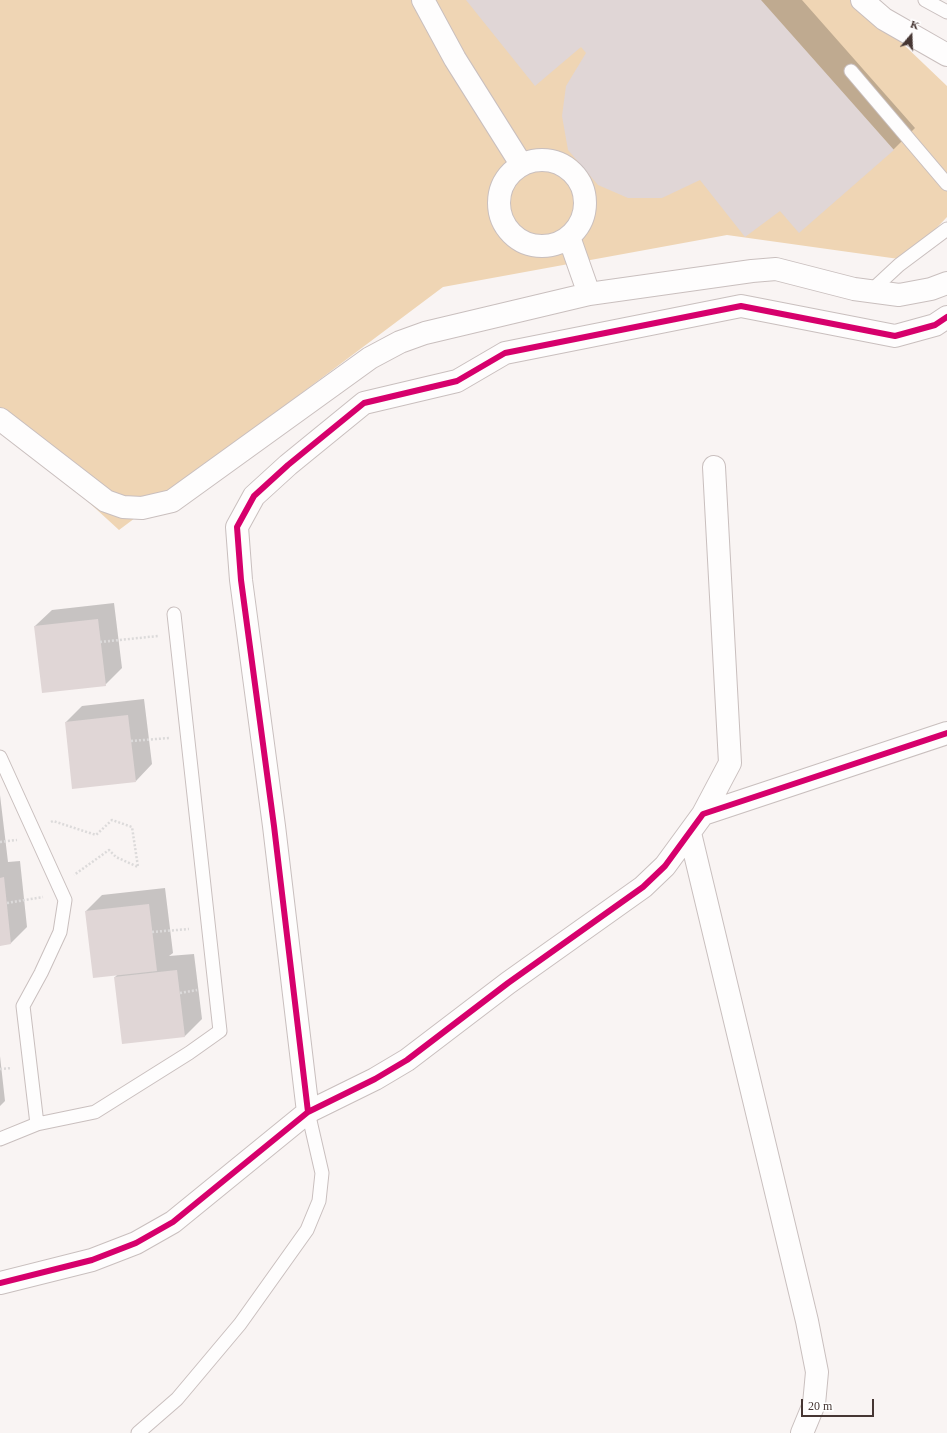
<!DOCTYPE html>
<style>
body{margin:0}
#map{position:relative;width:947px;height:1433px;overflow:hidden;background:#f9f4f3;font-family:"Times New Roman",serif}
canvas{display:block}
.north{position:absolute;left:891px;top:16px;width:40px;height:40px;-webkit-text-stroke:3px #fff;paint-order:stroke;rotate:19deg;font-size:11px;font-weight:700;line-height:16px;text-align:center;color:#463633}
.north::after{content:'';display:block;margin:auto;width:14px;height:18px;background:#463633;clip-path:polygon(50% 0,100% 100%,50% 72%,0 100%)}
.scale{position:absolute;left:801px;top:1399px;width:73px;height:18px;box-sizing:border-box;border:2px solid #463633;border-top:0;padding-left:5px;font-size:12px;line-height:14px;white-space:nowrap;color:#463633;-webkit-text-stroke:3px #fff;paint-order:stroke}
</style>
<div id="map">
<canvas width="947" height="1433"></canvas>
<div class="north">K</div>
<div class="scale">20 m</div>
</div>
<script>
const ctx = document.querySelector('canvas').getContext('2d');
ctx.lineJoin = 'round';
function fillPath(path, color) {
  ctx.fillStyle = color;
  ctx.fill(path, 'evenodd');
}
function shape(rows) {
  const path = new Path2D();
  for (const r of rows) {
    if (r.length === 3) {
      path.moveTo(r[0] + r[2], r[1]);
      path.arc(r[0], r[1], r[2], 0, 2 * Math.PI);
      continue;
    }
    path.moveTo(r[0], r[1]);
    for (let i = 2; i < r.length; i += 2) path.lineTo(r[i], r[i + 1]);
  }
  return path;
}
function stroke(path, color, width, dash) {
  ctx.strokeStyle = color;
  ctx.lineWidth = width;
  ctx.lineCap = dash ? 'butt' : 'round';
  ctx.setLineDash(dash || []);
  ctx.stroke(path);
}
fillPath(shape([
 [0,0,857,0,947,86,947,217,906,260,727,235,443,287,119,530,0,421]
]), '#efd5b4');
fillPath(shape([
 [467,0,802,0,915,128,894,149,799,232,780,210,700,179,581,46],
 [114,603,122,668,105,685,35,626,52,610],
 [144,699,152,764,136,781,66,722,82,706],
 [0,795,8,862,20,861,27,927,11,943,0,945],
 [165,888,173,953,169,956,194,954,202,1019,185,1036,123,1043,115,977,118,974,86,911,102,895],
 [0,1056,5,1101,0,1106]
]), '#0003');
fillPath(shape([
 [466,0,761,0,894,150,799,233,780,211,745,237,700,180,662,198,628,198,598,185,568,150,562,116,566,86,586,53,581,47,535,86],
 [98,619,106,686,42,693,34,626],
 [128,715,136,782,72,789,65,722],
 [4,877,11,944,0,946,0,878],
 [149,904,157,971,93,978,85,911],
 [177,970,185,1037,122,1044,114,977]
]), '#e0d6d6');
const lane = shape([
 [925,0,947,12],
 [851,71,947,184],
 [871,291,899,265,947,229],
 [0,757,65,900,60,932,41,973,23,1006,37,1124,0,1139],
 [37,1124,95,1112,189,1053,220,1031,174,614],
 [138,1433,177,1399,240,1324,307,1230,319,1201,322,1173,308,1112]
]);
const street = shape([
 [423,0,455,59,521,164],
 [862,0,884,19,947,55],
 [542,203,43],
 [569,237,589,294],
 [0,419,106,501,123,507,142,508,172,501,370,358,400,342,425,333,589,294,752,271,776,269,854,289,899,295,931,289,947,283],
 [703,814,730,763,714,467],
 [690,833,807,1321,817,1372,814,1404,802,1433],
 [308,1112,274,826,241,580,237,527,254,496,288,465,364,403,457,381,505,353,741,306,895,336,935,325,947,317],
 [0,1283,92,1260,136,1243,173,1222,308,1112,375,1079,407,1060,508,983,643,887,665,866,703,814,947,733]
]);
stroke(lane, '#c9bfbe', 15);
stroke(street, '#c9bfbe', 24);
stroke(shape([
 [100,642,158,636],
 [131,741,169,738],
 [51,822,53,821,96,835,112,820,132,827,138,867,116,857,109,850,74,875],
 [0,842,17,840],
 [7,903,43,897],
 [152,932,189,929],
 [180,993,197,990],
 [0,1069,12,1068]
]), '#dcdada', 2.5, [2, 2]);
stroke(lane, '#fefdfd', 13);
stroke(street, '#fefdfd', 22);
stroke(shape([
 [308,1112,274,826,241,580,237,527,254,496,288,465,364,403,457,381,505,353,741,306,895,336,935,325,947,317],
 [0,1283,92,1260,136,1243,173,1222,308,1112,375,1079,407,1060,508,983,643,887,665,866,703,814,947,733]
]), '#d6006c', 6);
</script>
